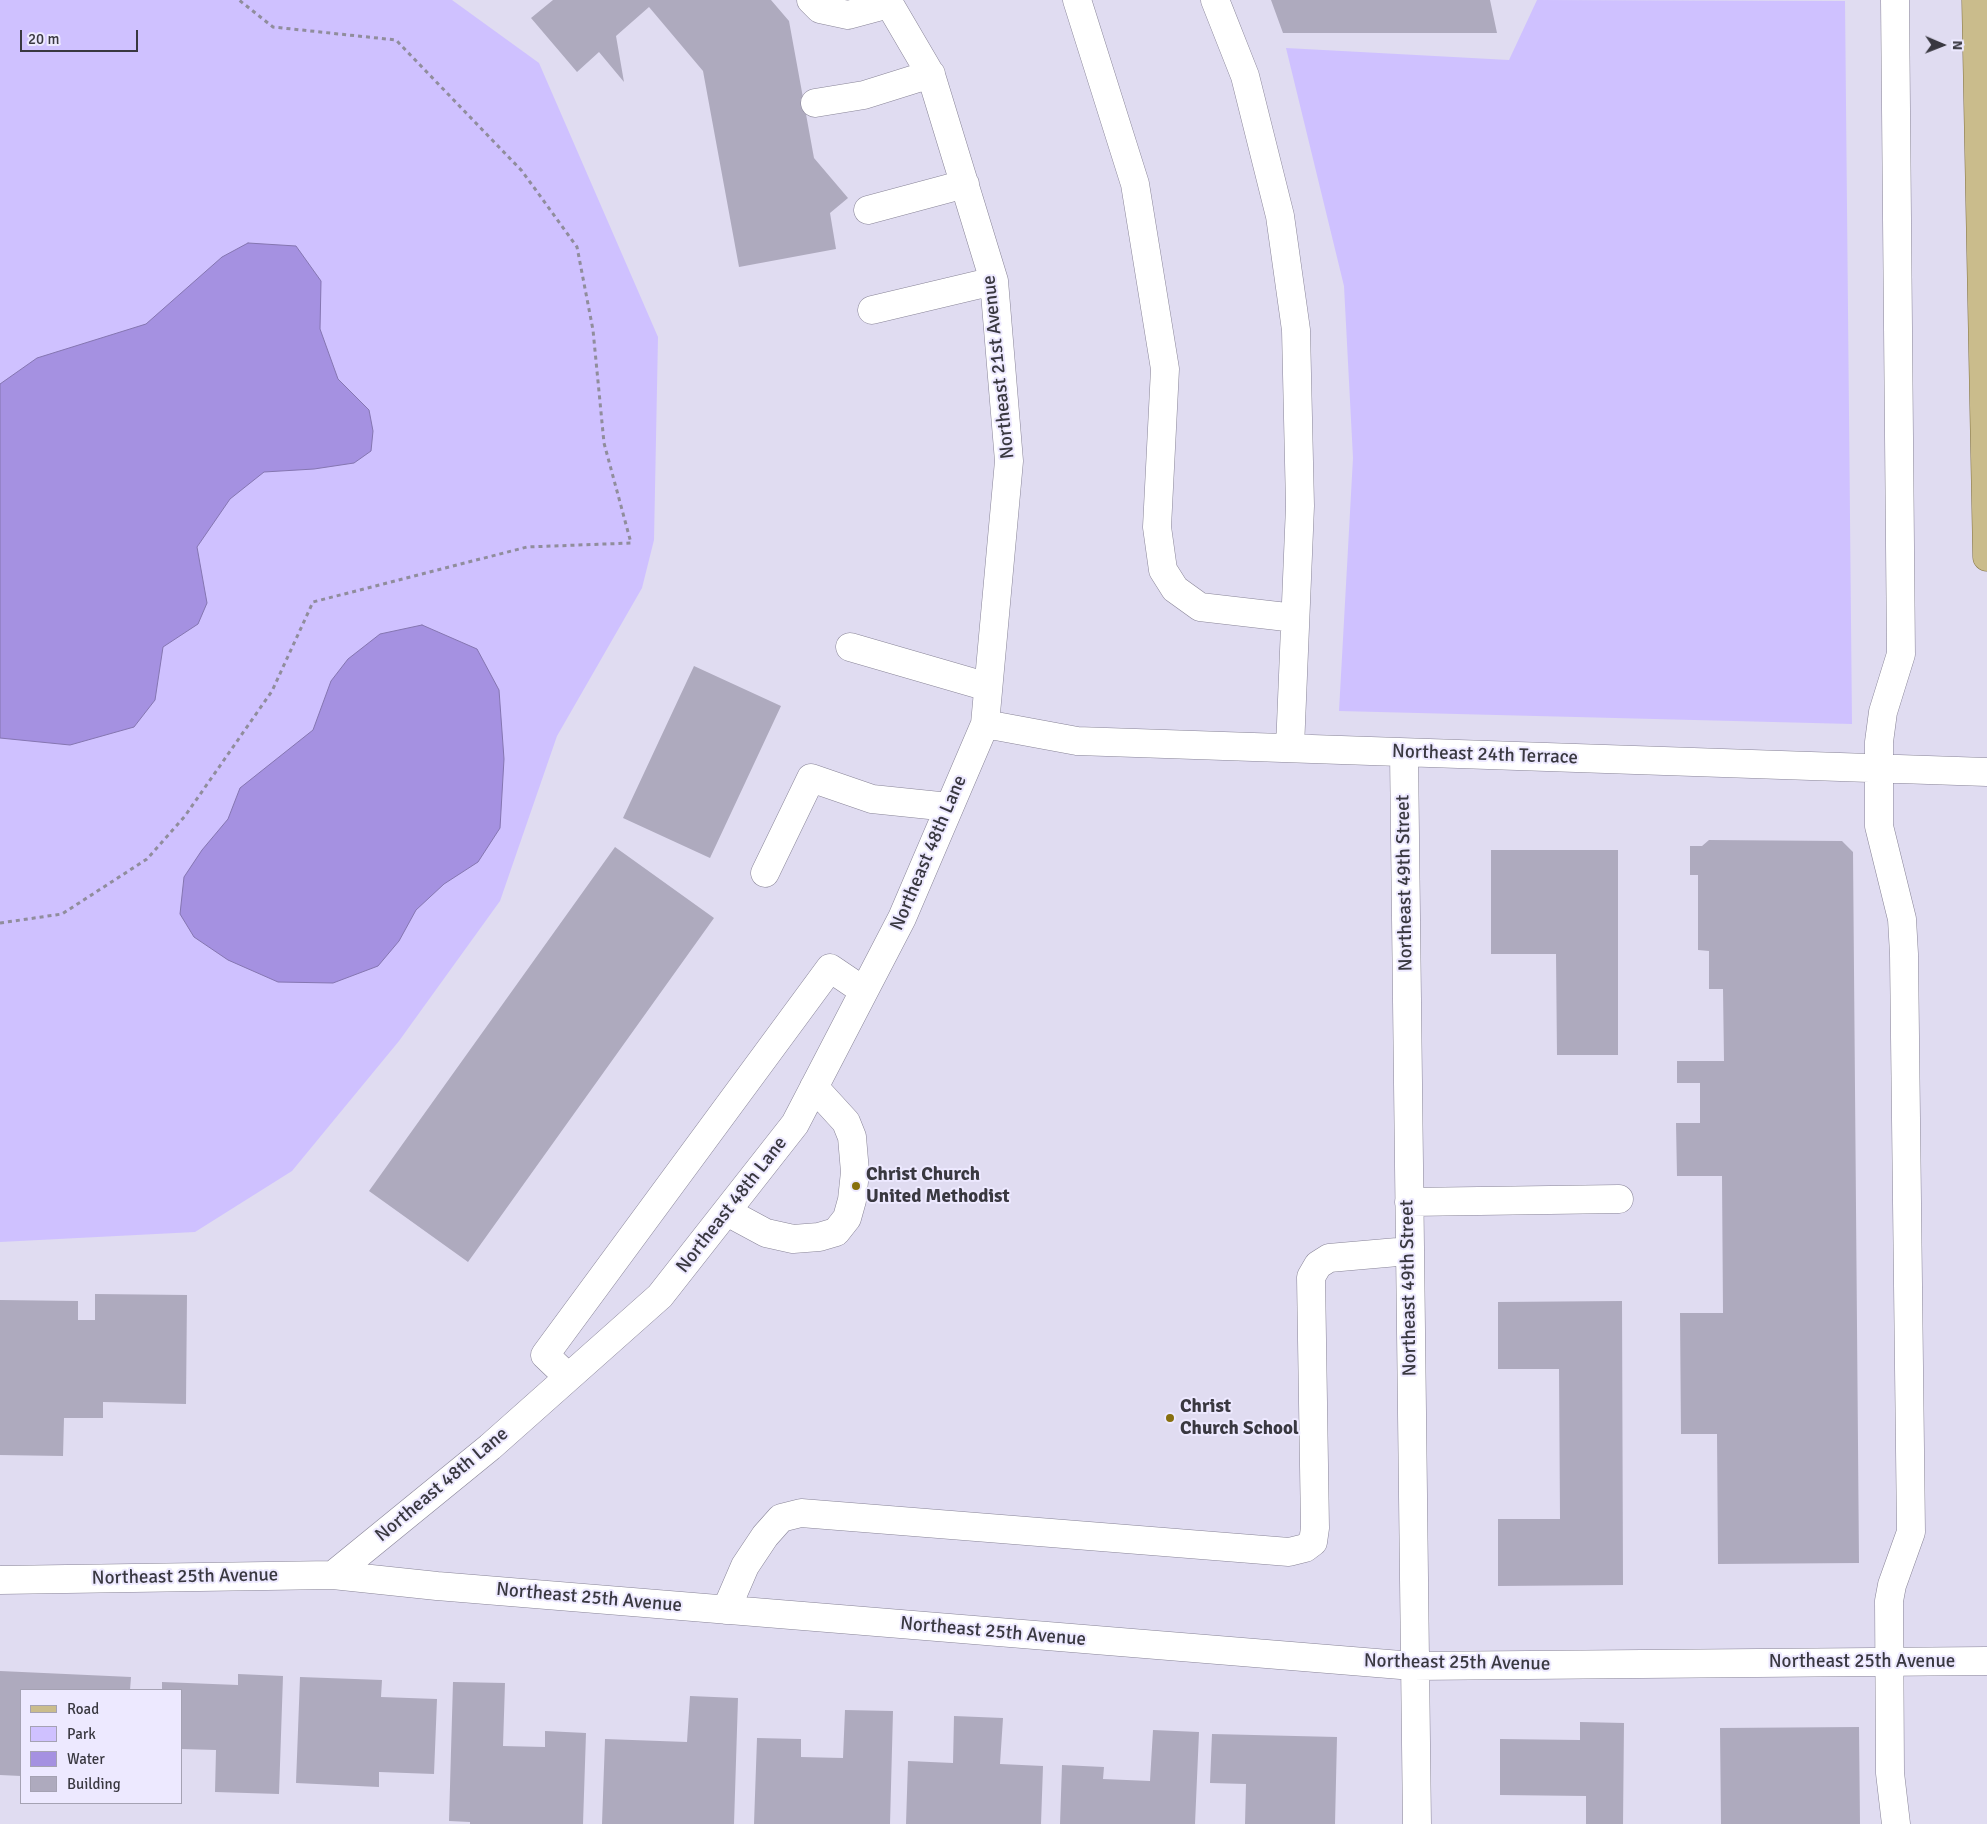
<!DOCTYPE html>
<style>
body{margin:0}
#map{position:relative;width:1987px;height:1824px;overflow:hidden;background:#e0dcf1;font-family:Signika,sans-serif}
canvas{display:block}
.legend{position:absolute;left:20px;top:1689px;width:162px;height:115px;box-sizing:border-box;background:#ede9ff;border:1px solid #a5a2b3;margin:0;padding:6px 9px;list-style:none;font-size:15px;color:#393840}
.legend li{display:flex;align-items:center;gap:10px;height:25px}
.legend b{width:25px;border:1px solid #a5a2b3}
.north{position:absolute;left:1917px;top:20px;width:50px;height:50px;-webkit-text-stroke:4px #ede9ff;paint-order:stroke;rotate:91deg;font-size:14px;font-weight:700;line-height:20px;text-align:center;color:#393840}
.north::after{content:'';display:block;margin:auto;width:18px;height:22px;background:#393840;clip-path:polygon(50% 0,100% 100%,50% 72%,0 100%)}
.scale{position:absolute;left:20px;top:30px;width:118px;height:22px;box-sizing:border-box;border:2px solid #393840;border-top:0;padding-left:6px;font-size:15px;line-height:18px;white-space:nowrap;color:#393840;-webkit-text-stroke:4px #ede9ff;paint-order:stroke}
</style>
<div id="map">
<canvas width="1987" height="1824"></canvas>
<ul class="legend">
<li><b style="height:6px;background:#cabc8c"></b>Road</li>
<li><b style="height:14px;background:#cfc1ff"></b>Park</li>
<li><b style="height:14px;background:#a591e1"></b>Water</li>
<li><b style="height:14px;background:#aeaabe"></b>Building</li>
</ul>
<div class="north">N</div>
<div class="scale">20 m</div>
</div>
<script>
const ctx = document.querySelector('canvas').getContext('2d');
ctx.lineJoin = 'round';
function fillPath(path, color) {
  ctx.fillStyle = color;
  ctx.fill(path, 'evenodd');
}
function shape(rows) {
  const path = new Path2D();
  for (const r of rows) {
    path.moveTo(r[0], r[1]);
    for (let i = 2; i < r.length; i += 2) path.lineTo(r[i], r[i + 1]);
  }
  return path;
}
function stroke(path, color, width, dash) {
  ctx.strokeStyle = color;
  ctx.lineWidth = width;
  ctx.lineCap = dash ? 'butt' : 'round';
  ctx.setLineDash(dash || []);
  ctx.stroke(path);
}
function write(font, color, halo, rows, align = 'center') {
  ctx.font = font + ' Signika,sans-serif';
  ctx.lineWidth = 4;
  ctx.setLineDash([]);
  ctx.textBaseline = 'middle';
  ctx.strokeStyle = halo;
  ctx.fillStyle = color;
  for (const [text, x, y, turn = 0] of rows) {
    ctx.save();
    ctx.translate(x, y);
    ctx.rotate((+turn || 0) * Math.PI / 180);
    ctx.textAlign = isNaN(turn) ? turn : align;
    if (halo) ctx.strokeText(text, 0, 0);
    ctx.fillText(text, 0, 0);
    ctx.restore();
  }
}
fillPath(shape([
 [0,0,452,0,539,63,658,337,654,540,642,588,557,736,500,901,399,1041,292,1171,195,1232,0,1242],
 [1537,0,1845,1,1852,724,1339,711,1353,458,1344,286,1286,48,1509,60]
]), '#cfc1ff');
const water = shape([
 [248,243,296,246,321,281,320,329,338,379,369,410,373,431,371,451,354,463,314,469,264,472,230,499,197,547,207,603,198,624,163,647,155,700,134,727,70,745,0,738,0,384,37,358,146,324,222,257,248,243],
 [422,625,477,649,499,690,504,759,500,828,478,862,444,884,416,910,399,941,378,966,333,983,278,982,228,960,194,937,180,914,184,877,202,850,228,819,240,788,313,730,331,681,348,659,380,634,422,625]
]);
fillPath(water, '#a591e1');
stroke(water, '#8576b1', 1);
fillPath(shape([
 [553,0,771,0,789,21,814,158,848,198,830,213,836,249,739,267,703,71,649,7,616,36,624,82,599,52,577,72,531,18],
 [1271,0,1490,0,1497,33,1283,33],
 [694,666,781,706,710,858,623,818],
 [1709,840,1842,841,1853,852,1859,1563,1718,1564,1717,1434,1681,1434,1680,1313,1723,1313,1722,1176,1677,1176,1676,1123,1700,1123,1700,1083,1677,1083,1677,1061,1724,1061,1723,989,1709,989,1709,951,1698,950,1698,875,1690,875,1690,846,1702,846],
 [615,847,714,918,468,1262,369,1191],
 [1491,850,1618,850,1618,1055,1557,1055,1556,954,1491,954],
 [95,1294,187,1295,186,1404,103,1402,103,1418,64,1418,63,1456,0,1455,0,1300,78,1301,78,1320,95,1320],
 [1622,1301,1623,1585,1498,1586,1498,1519,1560,1519,1559,1369,1498,1369,1498,1302],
 [0,1671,131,1677,130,1690,21,1690,21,1776,0,1775],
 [238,1674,283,1676,279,1794,215,1792,216,1750,181,1749,181,1690,162,1690,162,1682,238,1685],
 [300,1677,382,1680,381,1697,437,1699,434,1774,379,1772,379,1787,296,1783],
 [453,1682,505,1683,503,1746,545,1747,545,1731,586,1733,583,1824,470,1824,470,1822,449,1821],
 [690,1696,738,1698,734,1824,602,1824,605,1739,687,1742],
 [845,1710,893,1711,890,1824,754,1824,757,1738,801,1739,801,1757,843,1758],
 [954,1716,1003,1718,1000,1764,1043,1766,1041,1824,906,1824,908,1761,953,1763],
 [1580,1722,1624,1723,1623,1824,1586,1824,1586,1796,1500,1795,1500,1739,1580,1740],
 [1859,1727,1860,1824,1721,1824,1720,1728],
 [1153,1730,1199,1732,1195,1824,1060,1824,1062,1765,1104,1767,1103,1779,1150,1781],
 [1212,1734,1337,1737,1335,1824,1245,1824,1246,1784,1210,1783]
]), '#aeaabe');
const minor = shape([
 [811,0,820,9,848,15,889,4],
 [1077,0,1135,184,1165,369,1157,527,1163,570,1175,589,1200,607,1295,618],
 [1215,0,1245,76,1280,216,1296,330,1300,506,1290,748],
 [1895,0,1901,654,1883,712,1879,742,1879,826,1902,919,1904,954,1911,1532,1892,1585,1889,1601,1890,1773,1896,1824],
 [815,103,864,95,931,74],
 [868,210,965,184],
 [872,310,994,281],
 [850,647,988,687],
 [985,724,1077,741,1987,772],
 [1404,753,1417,1824],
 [765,873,811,778,872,799,949,807],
 [1409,1202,1619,1199],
 [727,1212,766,1233,793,1239,819,1237,836,1232,847,1218,852,1200,855,1172,852,1137,846,1122,814,1087],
 [568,1377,545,1355,830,968,864,991],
 [333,1575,490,1447,660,1296,795,1124,902,918,985,724,1009,461,994,281,931,75,887,0],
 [0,1580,333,1575,437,1586,1413,1666,1987,1661],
 [726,1610,745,1566,765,1536,781,1518,801,1513,1289,1552,1305,1548,1313,1542,1315,1528,1311,1277,1318,1265,1329,1258,1409,1251]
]);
const major = shape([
 [1976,0,1987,557]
]);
stroke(minor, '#888497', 29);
stroke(major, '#807140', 29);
stroke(shape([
 [0,923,62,914,147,859,185,816,272,691,313,602,527,547,631,543,604,443,593,330,577,247,522,171,396,40,273,27,239,0]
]), '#908d9c', 3, [4, 4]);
stroke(minor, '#fff', 28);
stroke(major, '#cabc8c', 28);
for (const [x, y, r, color] of [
 [856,1186,5,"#876f0e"],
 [1170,1418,5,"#876f0e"]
]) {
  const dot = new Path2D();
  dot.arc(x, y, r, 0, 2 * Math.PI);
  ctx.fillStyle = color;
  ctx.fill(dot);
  stroke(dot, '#ede9ff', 2);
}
write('19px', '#393840', '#ede9ff', [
 ["Northeast 21st Avenue",999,367,-96],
 ["Northeast 24th Terrace",1485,755,2],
 ["Northeast 48th Lane",929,853,-67],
 ["Northeast 49th Street",1405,883,-91],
 ["Northeast 48th Lane",732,1205,-52],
 ["Northeast 49th Street",1409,1288,-91],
 ["Northeast 48th Lane",442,1485,-40],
 ["Northeast 25th Avenue",185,1577,-1],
 ["Northeast 25th Avenue",589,1598,5],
 ["Northeast 25th Avenue",993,1632,5],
 ["Northeast 25th Avenue",1862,1662],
 ["Northeast 25th Avenue",1457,1663,1]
]);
write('bold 19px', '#393840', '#ede9ff', [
 ["Christ Church",866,1175],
 ["United Methodist",866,1197],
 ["Christ",1180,1407],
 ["Church School",1180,1429]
], 'left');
</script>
